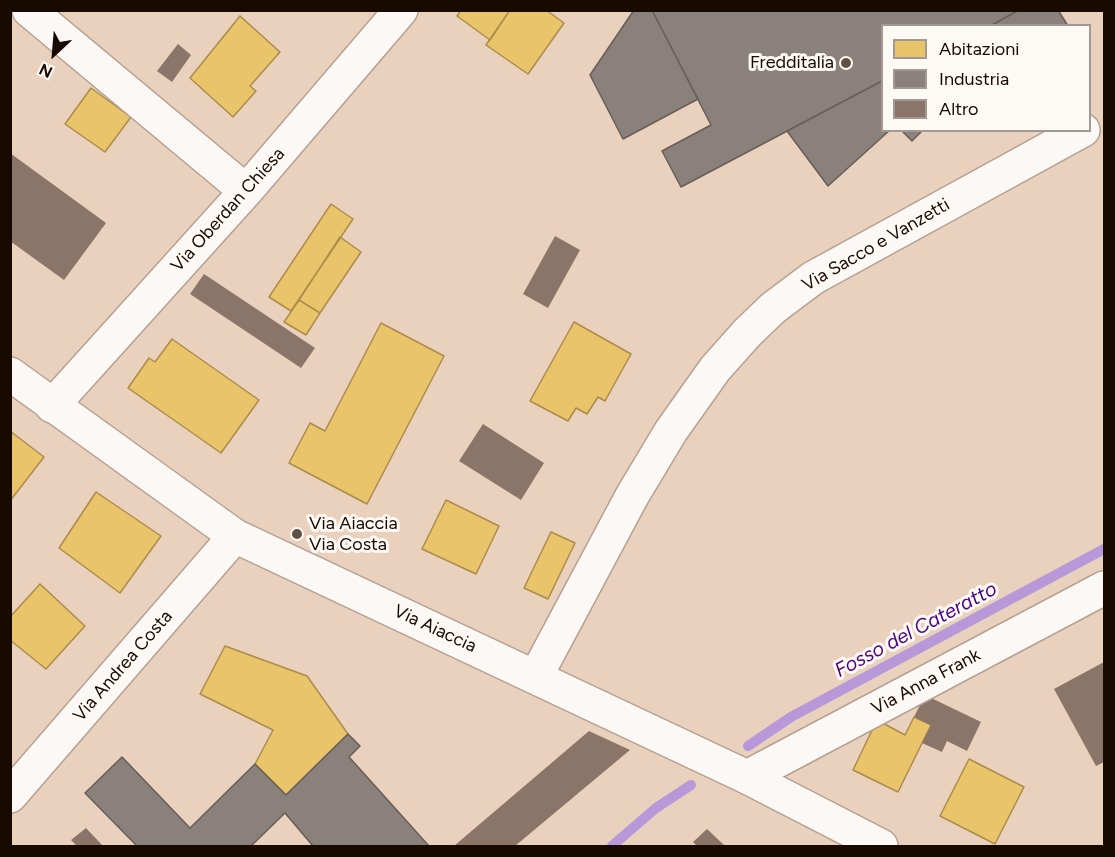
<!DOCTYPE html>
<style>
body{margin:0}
#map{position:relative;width:1115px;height:857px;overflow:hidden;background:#e9d1be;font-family:Figtree,sans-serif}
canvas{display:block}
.frame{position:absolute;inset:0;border:12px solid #190a01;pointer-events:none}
.legend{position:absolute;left:881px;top:24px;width:210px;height:108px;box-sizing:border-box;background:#fdf9f5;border:2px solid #a29993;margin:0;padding:8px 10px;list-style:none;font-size:18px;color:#190a01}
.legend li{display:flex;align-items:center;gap:12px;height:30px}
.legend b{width:30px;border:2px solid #a29993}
.north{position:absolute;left:24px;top:24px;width:60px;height:60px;-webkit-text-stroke:4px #fdf9f5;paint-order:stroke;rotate:206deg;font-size:16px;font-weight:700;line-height:24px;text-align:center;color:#190a01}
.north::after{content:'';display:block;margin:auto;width:21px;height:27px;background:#190a01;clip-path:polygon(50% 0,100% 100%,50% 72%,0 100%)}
</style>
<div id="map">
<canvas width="1115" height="857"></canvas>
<div class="frame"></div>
<ul class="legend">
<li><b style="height:16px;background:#e9c46a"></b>Abitazioni</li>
<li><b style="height:16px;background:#8a817c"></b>Industria</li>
<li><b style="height:16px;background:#8b7569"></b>Altro</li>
</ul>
<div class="north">N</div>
</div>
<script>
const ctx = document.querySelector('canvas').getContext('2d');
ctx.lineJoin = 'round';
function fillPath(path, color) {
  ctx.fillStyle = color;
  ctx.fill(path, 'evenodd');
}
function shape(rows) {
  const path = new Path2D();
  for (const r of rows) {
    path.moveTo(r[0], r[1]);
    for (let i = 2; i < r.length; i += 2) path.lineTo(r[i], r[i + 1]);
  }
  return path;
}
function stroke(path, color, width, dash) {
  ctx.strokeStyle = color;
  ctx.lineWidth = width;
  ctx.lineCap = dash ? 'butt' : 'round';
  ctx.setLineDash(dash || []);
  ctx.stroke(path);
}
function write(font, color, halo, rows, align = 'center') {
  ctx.font = font + ' Figtree,sans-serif';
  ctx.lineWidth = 6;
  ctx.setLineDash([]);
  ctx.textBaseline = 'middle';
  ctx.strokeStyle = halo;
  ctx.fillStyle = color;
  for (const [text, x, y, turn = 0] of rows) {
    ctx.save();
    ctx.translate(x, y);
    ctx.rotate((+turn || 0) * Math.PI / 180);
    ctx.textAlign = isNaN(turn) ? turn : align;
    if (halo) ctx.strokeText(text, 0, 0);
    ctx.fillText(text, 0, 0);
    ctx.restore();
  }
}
const homes = shape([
 [461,10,510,10,490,40,457,16,461,10],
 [510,10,546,10,564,23,528,74,486,45,510,10],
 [240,16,280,52,250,86,256,91,233,117,190,78,240,16],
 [91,88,131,117,105,152,65,124,91,88],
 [331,204,353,219,291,311,269,297,331,204],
 [340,237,361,252,320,313,299,300,340,237],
 [299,300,320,313,306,335,284,322,299,300],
 [574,322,631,354,605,401,598,397,587,414,576,408,568,421,530,401,574,322],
 [381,323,444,356,367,504,289,463,310,423,325,431,381,323],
 [172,339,259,400,221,453,128,388,149,358,155,362,172,339],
 [10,431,44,457,10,501,10,431],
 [96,492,161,536,120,593,59,548,96,492],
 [446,500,499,526,476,574,422,549,446,500],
 [551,532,575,543,548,599,524,588,551,532],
 [40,584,85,626,46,669,10,640,10,617,40,584],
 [225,646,307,676,348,734,286,795,255,764,273,730,200,694,225,646],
 [914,717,931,725,898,792,853,770,877,720,905,735,914,717],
 [969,759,1024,787,995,844,940,816,969,759]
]);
fillPath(homes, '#e9c46a');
stroke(homes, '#ab8c4a', 1.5);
const industry = shape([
 [634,10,652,10,698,99,623,139,590,75,634,10],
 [652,10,1019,10,990,26,882,26,882,81,681,187,662,151,711,125,652,10],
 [1019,10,1058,10,1068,26,990,26,1019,10],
 [882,81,882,130,890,130,828,186,787,131,882,81],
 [901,130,923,130,912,141,901,130],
 [348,734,360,746,349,757,429,846,313,846,285,813,251,846,137,846,85,793,122,757,190,828,255,764,286,795,348,734]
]);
fillPath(industry, '#8a817c');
stroke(industry, '#685d57', 1.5);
stroke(shape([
 [748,746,791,717,1104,549],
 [612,846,656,808,691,785]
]), '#b998d9', 10);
fillPath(shape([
 [178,44,191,55,172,82,157,71],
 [10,153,106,223,64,280,10,241],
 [555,236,580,250,548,308,523,294],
 [204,274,315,348,301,368,190,294],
 [483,424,544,463,521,500,459,461],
 [1104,662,1104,762,1096,766,1054,689],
 [925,695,981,722,967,751,947,741,942,752,922,743,931,725,914,717],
 [589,731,630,750,515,846,454,846],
 [86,828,103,846,77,846,71,840],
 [707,829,725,846,697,846,693,842]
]), '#8b7569');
const street = shape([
 [29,10,246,191],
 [52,406,246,191,401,10],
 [536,676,632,496,671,431,715,369,747,333,773,308,813,278,1083,130],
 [747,777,1104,588],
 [10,796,235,536]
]);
const secondary = shape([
 [10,374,235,536,747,777,881,846]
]);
stroke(street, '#b4a192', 36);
stroke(secondary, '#b4a192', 36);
stroke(street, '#fcf8f5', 33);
stroke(secondary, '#fcf8f5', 33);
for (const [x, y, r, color] of [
 [846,63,6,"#625043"],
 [297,534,6,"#625043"]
]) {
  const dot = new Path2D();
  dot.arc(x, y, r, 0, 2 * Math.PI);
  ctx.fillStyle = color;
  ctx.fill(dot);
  stroke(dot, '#fdf9f5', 2);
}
write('18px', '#190a01', '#fdf9f5', [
 ["Fredditalia",834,63],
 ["Via Aiaccia",309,524,"left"],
 ["Via Costa",309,545,"left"]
], 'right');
write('18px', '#190a01', '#fdf9f5', [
 ["Via Oberdan Chiesa",228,210,-48],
 ["Via Sacco e Vanzetti",876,245,-30],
 ["Via Aiaccia",435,629,25],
 ["Via Andrea Costa",123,666,-49],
 ["Via Anna Frank",926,682,-28]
]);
write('italic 20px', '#4b0487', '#fdf9f5', [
 ["Fosso del Cateratto",916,630,-28]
]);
</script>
